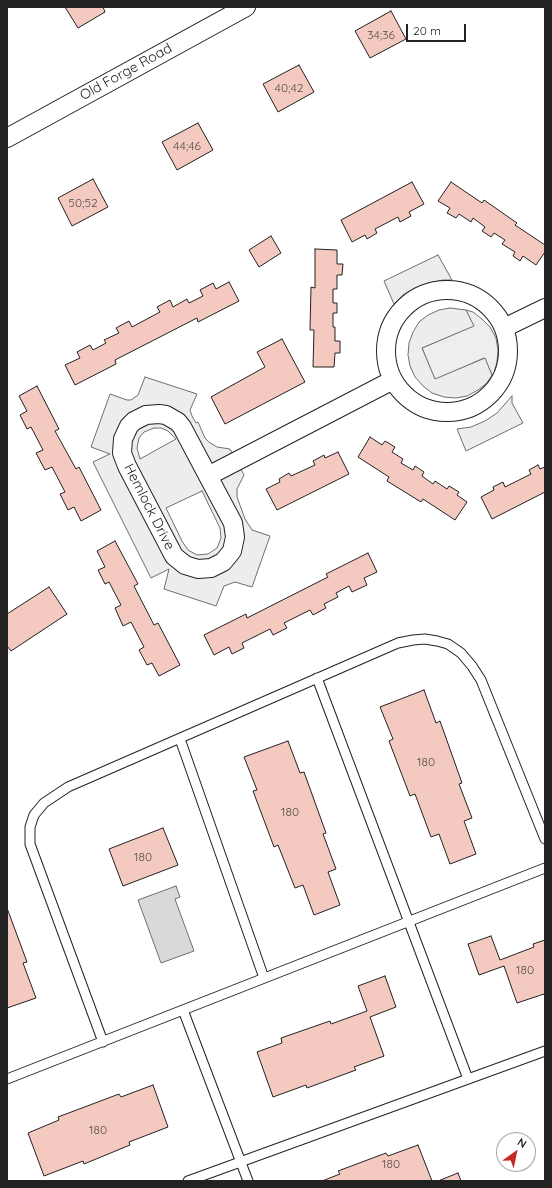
<!DOCTYPE html>
<style>
body{margin:0}
#map{position:relative;width:552px;height:1188px;overflow:hidden;background:#fff;font-family:Quicksand,sans-serif}
canvas{display:block}
.frame{position:absolute;inset:0;border:8px solid #222;pointer-events:none}
.north{position:absolute;left:496px;top:1132px;width:40px;height:40px;box-sizing:border-box;background:#fff;border:1px solid #a7a7a7;border-radius:50%;rotate:33deg;font-size:11px;font-weight:700;line-height:16px;text-align:center;color:#222}
.north::after{content:'';display:block;margin:auto;width:14px;height:18px;background:#c62828;clip-path:polygon(50% 0,100% 100%,50% 72%,0 100%)}
.scale{position:absolute;left:406px;top:24px;width:60px;height:18px;box-sizing:border-box;border:2px solid #222;border-top:0;padding-left:5px;font-size:12px;line-height:14px;white-space:nowrap;color:#222;-webkit-text-stroke:3px #fff;paint-order:stroke}
</style>
<div id="map">
<canvas width="552" height="1188"></canvas>
<div class="frame"></div>
<div class="north">N</div>
<div class="scale">20 m</div>
</div>
<script>
const ctx = document.querySelector('canvas').getContext('2d');
ctx.lineJoin = 'round';
function fillPath(path, color) {
  ctx.fillStyle = color;
  ctx.fill(path, 'evenodd');
}
function shape(rows) {
  const path = new Path2D();
  for (const r of rows) {
    if (r.length === 3) {
      path.moveTo(r[0] + r[2], r[1]);
      path.arc(r[0], r[1], r[2], 0, 2 * Math.PI);
      continue;
    }
    path.moveTo(r[0], r[1]);
    for (let i = 2; i < r.length; i += 2) path.lineTo(r[i], r[i + 1]);
  }
  return path;
}
function stroke(path, color, width, dash) {
  ctx.strokeStyle = color;
  ctx.lineWidth = width;
  ctx.lineCap = dash ? 'butt' : 'round';
  ctx.setLineDash(dash || []);
  ctx.stroke(path);
}
function write(font, color, halo, rows, align = 'center') {
  ctx.font = font + ' Quicksand,sans-serif';
  ctx.lineWidth = 3;
  ctx.setLineDash([]);
  ctx.textBaseline = 'middle';
  ctx.strokeStyle = halo;
  ctx.fillStyle = color;
  for (const [text, x, y, turn = 0] of rows) {
    ctx.save();
    ctx.translate(x, y);
    ctx.rotate((+turn || 0) * Math.PI / 180);
    ctx.textAlign = isNaN(turn) ? turn : align;
    if (halo) ctx.strokeText(text, 0, 0);
    ctx.fillText(text, 0, 0);
    ctx.restore();
  }
}
const green = shape([
 [466,310,473,312,482,319,490,327,496,338,498,350,497,362,494,373,492,375,484,358,435,380,422,348,473,326,466,310]
]);
fillPath(green, '#eee');
stroke(green, '#6f6f6f', 1);
const parking = shape([
 [438,255,452,280,443,280,429,283,415,288,403,295,394,304,384,281,438,255],
 [450,308,466,310,474,326,422,348,435,379,485,358,492,375,487,383,478,390,467,396,456,398,444,397,432,393,423,386,415,377,410,366,408,355,409,343,413,332,419,322,428,315,439,310,450,308],
 [145,377,197,394,190,410,192,416,196,423,198,422,205,438,209,442,217,447,230,449,244,475,237,489,237,497,245,519,252,530,270,536,252,587,235,582,224,586,216,606,164,589,169,569,151,578,93,462,110,454,91,447,110,394,127,400,131,400,138,395,145,377],
 [154,428,161,428,168,431,176,439,140,459,137,448,139,438,144,432,154,428],
 [202,491,220,528,221,538,217,548,208,554,197,555,188,550,182,541,166,508,202,491],
 [512,396,512,403,523,423,466,451,457,429,471,427,485,421,497,413,512,396]
]);
fillPath(parking, '#ededed');
stroke(parking, '#6f6f6f', 1);
const water = shape([
 [176,886,180,897,175,899,194,951,161,963,138,900,176,886]
]);
fillPath(water, '#d9d9d9');
stroke(water, '#6f6f6f', 1);
const building = shape([
 [65,7,103,7,105,12,78,28,65,7],
 [391,11,406,39,370,58,355,31,391,11],
 [299,65,314,92,278,112,263,84,299,65],
 [198,123,213,150,177,170,162,142,198,123],
 [93,179,108,207,72,226,58,198,93,179],
 [412,182,424,204,409,212,411,216,400,222,398,217,375,229,377,233,367,239,365,235,352,242,341,220,412,182],
 [451,182,482,203,484,200,517,223,515,225,545,245,545,252,536,265,523,256,520,261,513,256,515,252,502,244,505,240,494,233,491,237,482,231,485,227,473,218,471,222,459,214,456,218,447,213,450,208,438,201,451,182],
 [271,236,281,253,259,267,249,250,271,236],
 [315,249,337,250,337,264,343,264,342,275,337,275,337,289,333,289,333,303,337,303,337,313,333,313,333,327,335,327,335,341,340,341,340,353,335,353,334,367,313,367,314,330,310,330,311,287,315,288,315,249],
 [229,282,239,301,198,322,197,318,115,360,116,364,75,385,65,365,80,358,77,352,90,345,93,350,106,343,104,340,119,333,116,328,129,321,132,327,160,312,157,307,170,300,173,307,187,299,189,303,203,296,200,290,213,283,216,289,229,282],
 [282,339,305,382,225,424,211,397,265,367,257,352,282,339],
 [37,386,59,429,55,431,76,469,79,467,101,510,81,521,74,507,68,510,60,494,65,492,52,467,45,470,36,453,43,450,31,427,27,429,20,415,27,411,19,396,37,386],
 [370,437,382,445,385,441,395,447,392,452,403,459,401,463,413,470,415,466,424,472,422,476,433,484,435,481,447,489,449,486,459,492,457,495,467,502,455,520,423,499,421,502,387,481,389,477,358,457,370,437],
 [338,452,349,474,277,510,266,489,280,482,279,479,289,473,291,476,315,465,313,461,324,455,325,458,338,452],
 [538,465,540,469,545,467,545,492,492,519,481,497,494,490,493,487,503,482,505,487,531,474,529,470,538,465],
 [115,541,138,584,134,586,154,625,158,623,180,665,159,676,152,663,147,665,139,650,144,647,131,622,123,626,115,608,121,605,109,582,105,584,98,570,105,567,97,551,115,541],
 [368,553,377,572,364,578,367,585,352,592,349,586,336,593,338,597,324,604,326,608,313,615,310,610,284,623,287,628,273,635,270,629,242,643,244,648,232,654,229,647,214,655,204,635,246,614,247,618,328,577,326,574,368,553],
 [49,587,67,614,11,651,7,646,7,614,49,587],
 [424,690,436,723,440,721,462,783,459,784,472,818,464,821,476,854,450,864,439,834,431,837,415,794,410,796,389,741,393,739,380,707,424,690],
 [288,741,300,773,304,772,326,833,323,834,336,869,328,872,340,905,314,915,303,885,295,888,278,845,274,847,253,791,257,790,244,757,288,741],
 [163,828,178,865,123,886,109,849,163,828],
 [7,908,27,962,23,963,36,998,7,1008,7,908],
 [491,936,500,960,534,947,533,944,545,940,545,997,544,994,517,1003,504,966,479,975,468,944,491,936],
 [385,976,396,1007,370,1017,384,1056,354,1067,356,1070,307,1088,306,1085,273,1097,257,1052,282,1043,281,1038,330,1021,331,1024,367,1011,358,986,385,976],
 [153,1085,168,1127,129,1142,130,1145,84,1164,83,1161,44,1176,28,1133,59,1120,58,1117,119,1094,121,1097,153,1085],
 [418,1145,432,1181,322,1181,340,1174,338,1171,386,1153,388,1156,418,1145],
 [458,1173,461,1181,438,1181,458,1173]
]);
fillPath(building, '#f3c9c0');
stroke(building, '#222', 1);
const service = shape([
 [317,678,468,1079],
 [180,739,264,978],
 [183,1010,248,1181],
 [103,1042,30,844,30,827,34,815,44,803,68,787,398,643,413,640,425,639,437,641,448,644,461,653,472,666,481,680,545,839],
 [7,1079,545,868],
 [188,1181,545,1051]
]);
const minor = shape([
 [7,138,246,7],
 [447,351,61],
 [504,328,545,308],
 [208,476,233,523,235,537,232,551,223,562,211,568,198,569,185,565,174,556,127,466,122,453,123,439,129,426,134,421,146,415,159,414,166,415,178,422,182,427,208,476,393,380]
]);
stroke(service, '#222', 11);
stroke(minor, '#222', 20);
stroke(service, '#fff', 9);
stroke(minor, '#fff', 18);
write('12px', '#564c4a', null, [
 ["34;36",381,35],
 ["40;42",289,88],
 ["44;46",187,146],
 ["50;52",83,203],
 ["180",426,762],
 ["180",290,812],
 ["180",143,857],
 ["180",525,970],
 ["180",98,1130],
 ["180",391,1164]
]);
write('14px', '#222', '#fff', [
 ["Old Forge Road",126,72,-29],
 ["Hemlock Drive",149,507,63]
]);
</script>
